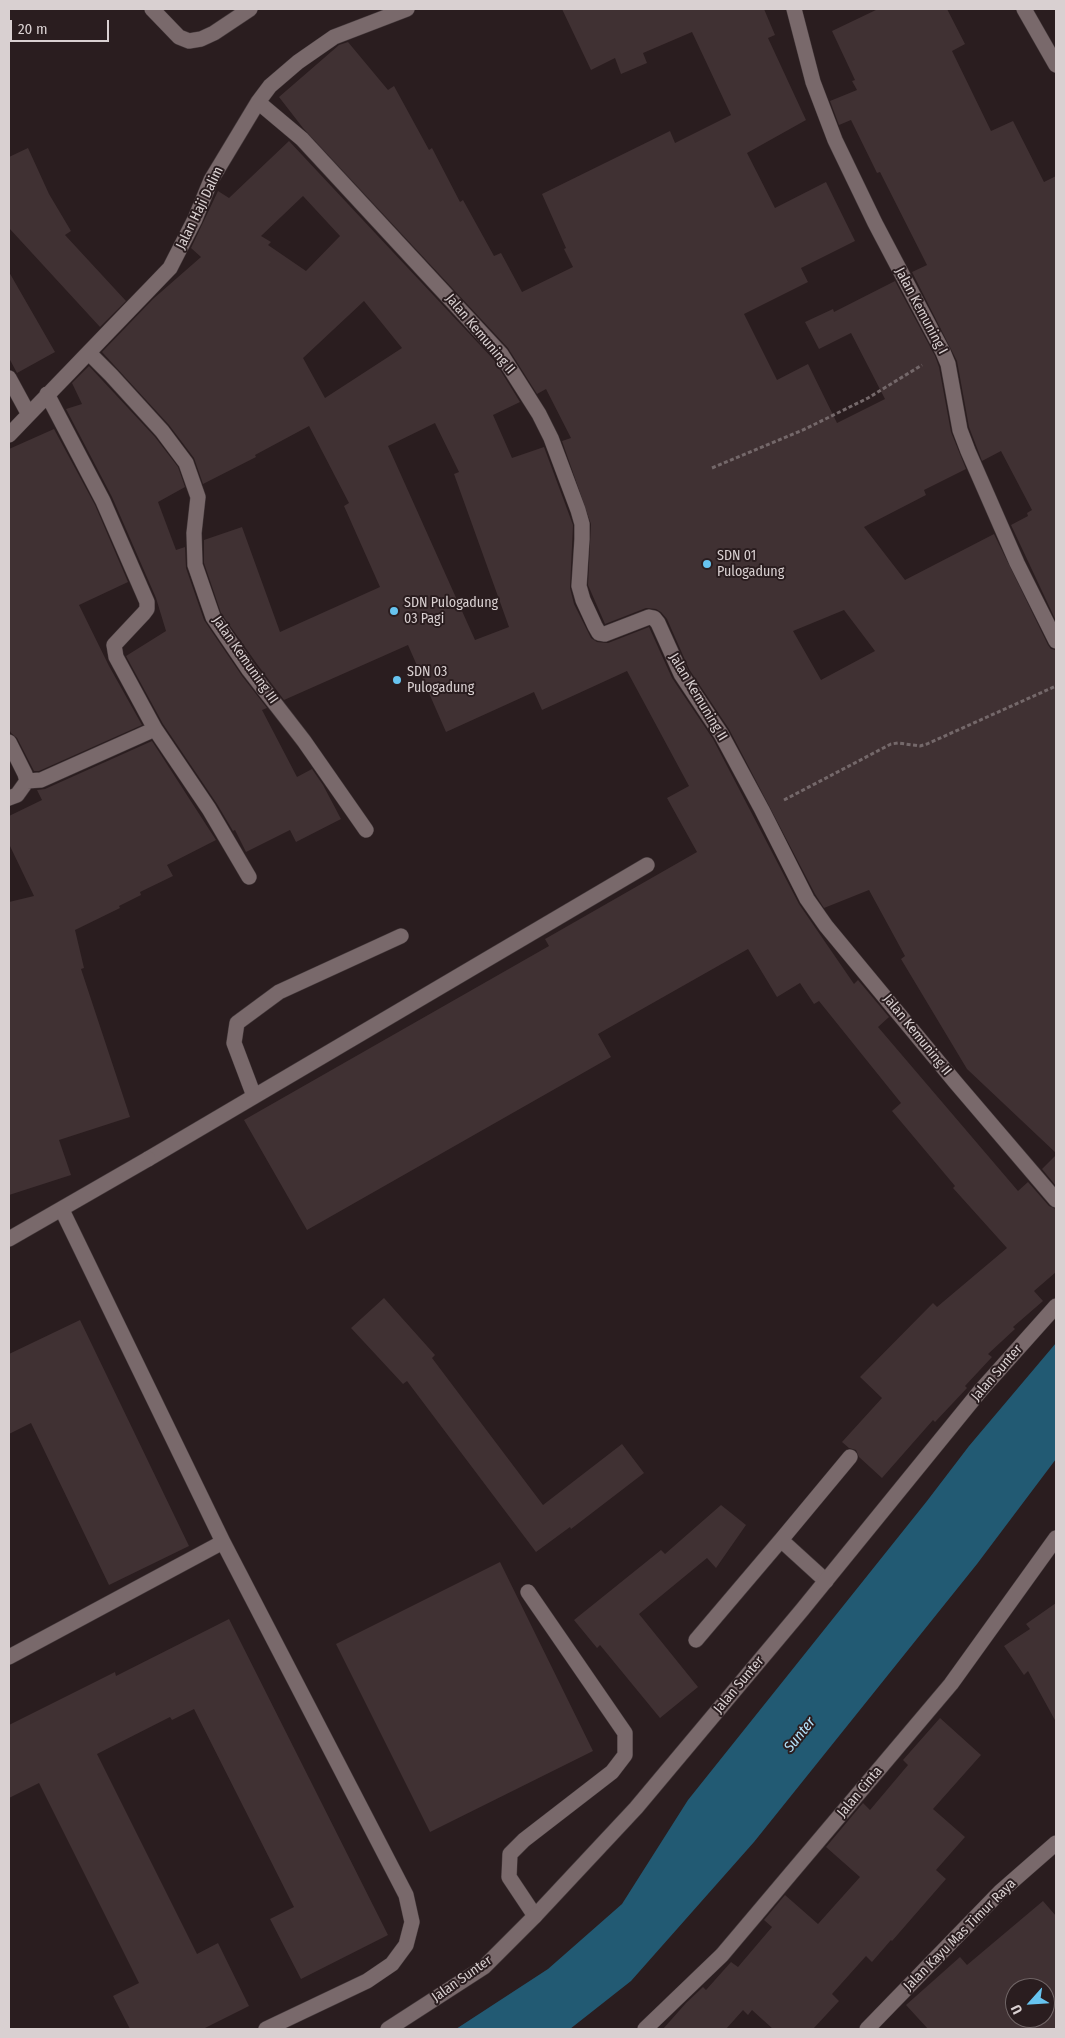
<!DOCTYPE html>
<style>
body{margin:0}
#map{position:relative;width:1065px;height:2038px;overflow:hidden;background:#2a1d1f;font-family:"Fira Sans Condensed",sans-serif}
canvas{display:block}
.frame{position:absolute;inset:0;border:10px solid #d9d0d1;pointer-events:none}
.north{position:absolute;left:1005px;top:1978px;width:50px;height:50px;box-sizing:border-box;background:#2a1d1f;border:1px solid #706566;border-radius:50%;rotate:244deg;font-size:14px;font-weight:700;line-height:20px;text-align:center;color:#d9d0d1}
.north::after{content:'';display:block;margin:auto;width:18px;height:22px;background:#67c4f0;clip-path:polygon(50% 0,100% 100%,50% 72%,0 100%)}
.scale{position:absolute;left:10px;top:20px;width:99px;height:22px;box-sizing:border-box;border:2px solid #d9d0d1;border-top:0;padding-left:6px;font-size:15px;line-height:18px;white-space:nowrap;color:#d9d0d1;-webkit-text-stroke:4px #2a1d1f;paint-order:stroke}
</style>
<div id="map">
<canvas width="1065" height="2038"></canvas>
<div class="frame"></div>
<div class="north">U</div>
<div class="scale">20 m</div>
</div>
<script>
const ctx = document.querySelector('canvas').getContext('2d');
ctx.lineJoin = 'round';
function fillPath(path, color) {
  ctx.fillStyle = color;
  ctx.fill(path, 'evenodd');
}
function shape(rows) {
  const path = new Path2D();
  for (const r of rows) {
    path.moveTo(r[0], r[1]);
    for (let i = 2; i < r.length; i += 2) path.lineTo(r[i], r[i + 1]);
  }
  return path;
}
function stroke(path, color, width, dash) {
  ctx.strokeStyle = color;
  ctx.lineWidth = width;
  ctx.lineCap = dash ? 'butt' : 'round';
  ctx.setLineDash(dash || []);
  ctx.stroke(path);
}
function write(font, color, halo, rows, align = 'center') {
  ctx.font = font + ' "Fira Sans Condensed",sans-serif';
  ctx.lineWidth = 4;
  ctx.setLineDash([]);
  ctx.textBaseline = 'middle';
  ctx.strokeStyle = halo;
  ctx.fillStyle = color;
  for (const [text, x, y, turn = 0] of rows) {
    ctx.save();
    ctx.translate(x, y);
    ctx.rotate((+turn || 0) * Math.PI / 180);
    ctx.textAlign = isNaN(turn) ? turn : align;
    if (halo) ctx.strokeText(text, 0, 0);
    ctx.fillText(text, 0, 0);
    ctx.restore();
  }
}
fillPath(shape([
 [1056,1343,1056,1459,977,1564,754,1842,631,1981,570,2029,456,2029,548,1969,622,1904,688,1800,927,1501,969,1446]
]), '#225a73');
fillPath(shape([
 [562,9,764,9,775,35,768,38,806,120,747,153,775,208,826,182,855,241,801,268,808,282,744,314,777,380,808,364,837,423,885,399,851,333,819,349,805,322,833,309,834,312,895,281,935,356,939,367,951,432,966,469,924,490,926,495,864,527,905,580,994,534,1048,645,1051,649,1056,650,1056,1153,967,1069,901,959,905,956,869,890,824,908,815,894,729,729,689,669,667,619,661,612,656,609,646,608,605,624,588,585,591,524,562,441,571,438,546,389,537,394,508,348,303,128,279,97,339,45,348,42,388,90,394,86,429,150,432,148,460,202,463,200,494,256,501,253,522,292,573,267,564,249,566,248,542,194,670,131,675,143,731,115,692,32,643,53,647,63,621,74,615,58,591,70],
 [844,610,875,651,821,680,793,631],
 [878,9,947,9,965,44,952,51,991,131,1013,121,1044,182,1056,176,1056,621,1011,525,1028,516,1027,513,1032,510,1001,451,982,461,969,427,957,361,912,272,927,265,880,172,877,173,851,120,839,125,830,101,857,90,852,81,855,80,832,31],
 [289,141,494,360,520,402,493,415,512,458,544,447,573,525,570,588,574,604,591,638,597,642,608,643,649,627,672,678,713,739,799,904,854,984,858,980,889,1017,878,1027,1018,1191,1028,1182,1049,1206,1056,1209,1056,1272,1034,1291,1043,1301,1013,1327,1015,1329,988,1354,992,1357,965,1386,967,1388,935,1422,933,1420,882,1478,859,1457,856,1450,849,1448,842,1442,882,1398,860,1377,933,1303,937,1307,1007,1248,953,1188,955,1186,892,1111,901,1103,819,1001,814,1004,800,983,777,997,748,949,598,1034,611,1057,307,1230,244,1120,549,946,545,939,697,852,667,798,689,786,627,671,542,710,534,692,446,732,408,645,284,700,257,664,221,613,204,563,204,540,242,527,280,632,380,587,344,506,349,503,309,426,255,455,256,457,203,484,194,458,169,425,102,352,153,299,201,257,191,248,218,191,229,198],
 [303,196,340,236,306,271,268,245,271,242,261,236],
 [364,301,402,348,325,398,303,358],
 [435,423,459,472,454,474,509,627,475,640,388,446],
 [28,148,49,194,71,231,65,235,126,301,100,327,9,228,9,157],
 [9,272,55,352,17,373,9,358],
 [89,366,155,437,178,467,185,487,158,502,176,550,185,547,186,568,204,620,242,676,267,708,262,710,297,777,312,769,323,785,341,819,296,842,290,830,246,852,235,830,233,831,217,804,163,724,126,656,166,631,156,598,112,497,66,409,82,404,72,383],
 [54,429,95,505,128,582,79,605,109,666,142,725,39,771,34,771,17,738,11,733,9,729,9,449],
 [152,741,216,840,167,865,173,876,140,892,141,895,119,906,120,908,75,930,84,968,81,969,130,1117,59,1140,71,1175,9,1195,9,902,34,896,9,844,9,816,42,800,37,790,45,789],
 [1056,1155,1056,1186,1042,1169],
 [384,1298,435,1355,432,1358,543,1505,622,1444,644,1473,571,1529,570,1527,536,1552,407,1381,403,1384,351,1328],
 [80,1320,189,1546,109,1585,31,1423,9,1434,9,1354],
 [721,1505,746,1525,716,1568,707,1558,639,1614,698,1687,660,1718,600,1645,597,1648,574,1620,661,1550,665,1554],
 [500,1562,593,1751,430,1832,336,1644],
 [1056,1603,1056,1722,1028,1671,1024,1675,1004,1646,1030,1629,1026,1624],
 [229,1619,388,1935,301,1979,270,1919,294,1907,194,1709,172,1720,170,1717,97,1754,197,1954,218,1943,249,2006,203,2029,130,2029,113,1996,139,1983,39,1783,9,1798,9,1725,115,1672,116,1676],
 [940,1718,981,1755,933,1809,965,1837,936,1870,946,1879,892,1941,891,1940,872,1962,866,1956,832,1994,839,2001,813,2029,773,2029,752,2010,748,2015,743,2010,726,2029,663,2029,686,2003,703,1987,706,1990,731,1962,738,1967,772,1927,764,1920,785,1895,818,1924,860,1877,826,1847,863,1803,870,1810,908,1765,903,1760],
 [1043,1901,1056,1916,1056,2029,928,2029,906,2005,960,1957,967,1965],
 [1015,1988,1045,1988,1045,2018,1015,2018]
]), '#403133');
const lane = shape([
 [152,9,179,37,189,41,201,39,214,33,250,9],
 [254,1096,234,1043,237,1023,279,992,401,936],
 [148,1159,647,865],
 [781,1540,850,1457],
 [528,1592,625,1733,625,1755,612,1772,524,1840,510,1854,509,1877,535,1916],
 [696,1640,781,1540,826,1581]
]);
const street = shape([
 [794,9,813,82,835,140,875,223,943,352,948,364,960,430,968,451,1017,563,1056,641],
 [1024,9,1056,65],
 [258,102,302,139,501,354,539,414,551,438,578,510,582,524,582,539,579,586,583,600,595,626,599,633,605,634,649,617,654,618,658,623,681,674,721,734,762,810,807,899,826,926,956,1083,1056,1200],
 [89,353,111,375,162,431,186,463,198,497,194,533,195,565,213,617,249,670,304,741,366,830],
 [9,378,28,413],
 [47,394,103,501,147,602,147,609,144,613,114,645,116,657,155,729,209,809,249,877],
 [9,435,170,268,195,219,211,180,258,102,270,86,298,62,334,37,407,9],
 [9,742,25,774,27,781,17,795,9,798],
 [27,781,41,780,155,729],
 [62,1210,223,1542],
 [9,1239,148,1159],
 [9,1657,223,1542,406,1895,412,1922,406,1945,392,1964,367,1981,266,2029],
 [388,2029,484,1967,535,1916,636,1808,802,1610,981,1390,1056,1306],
 [645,2029,722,1955,951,1684,1056,1538],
 [867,2029,1000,1892,1056,1843]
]);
stroke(lane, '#463b3d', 16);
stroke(street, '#463b3d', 16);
stroke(shape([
 [712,468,805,429,868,398,922,365],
 [784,800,891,744,898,743,920,746,927,744,1056,686]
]), '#74686a', 3, [4, 2.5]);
stroke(lane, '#79696b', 15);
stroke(street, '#79696b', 15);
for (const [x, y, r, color] of [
 [707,564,5,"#67c4f0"],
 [394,611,5,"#67c4f0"],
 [397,680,5,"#67c4f0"]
]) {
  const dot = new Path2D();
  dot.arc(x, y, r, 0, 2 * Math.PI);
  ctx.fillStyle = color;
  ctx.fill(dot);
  stroke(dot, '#2a1d1f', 2);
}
write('14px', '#d9d0d1', '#2a1d1f', [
 ["Jalan Haji Dalim",200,208,-64],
 ["Jalan Kemuning I",921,311,62],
 ["Jalan Kemuning II",480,334,50],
 ["Jalan Kemuning III",245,660,55],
 ["Jalan Kemuning II",698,697,59],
 ["Jalan Kemuning II",917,1035,51],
 ["Jalan Sunter",997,1373,-49],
 ["Jalan Sunter",739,1685,-50],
 ["Jalan Cinta",860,1792,-50],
 ["Jalan Kayu Mas Timur Raya",960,1935,-45],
 ["Jalan Sunter",462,1979,-35]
]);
write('14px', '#d9d0d1', '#2a1d1f', [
 ["SDN 01",717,556],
 ["Pulogadung",717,572],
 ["SDN Pulogadung",404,603],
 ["03 Pagi",404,619],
 ["SDN 03",407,672],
 ["Pulogadung",407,688]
], 'left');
write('italic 15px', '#b3e2fb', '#2a1d1f', [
 ["Sunter",800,1735,-51]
]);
</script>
